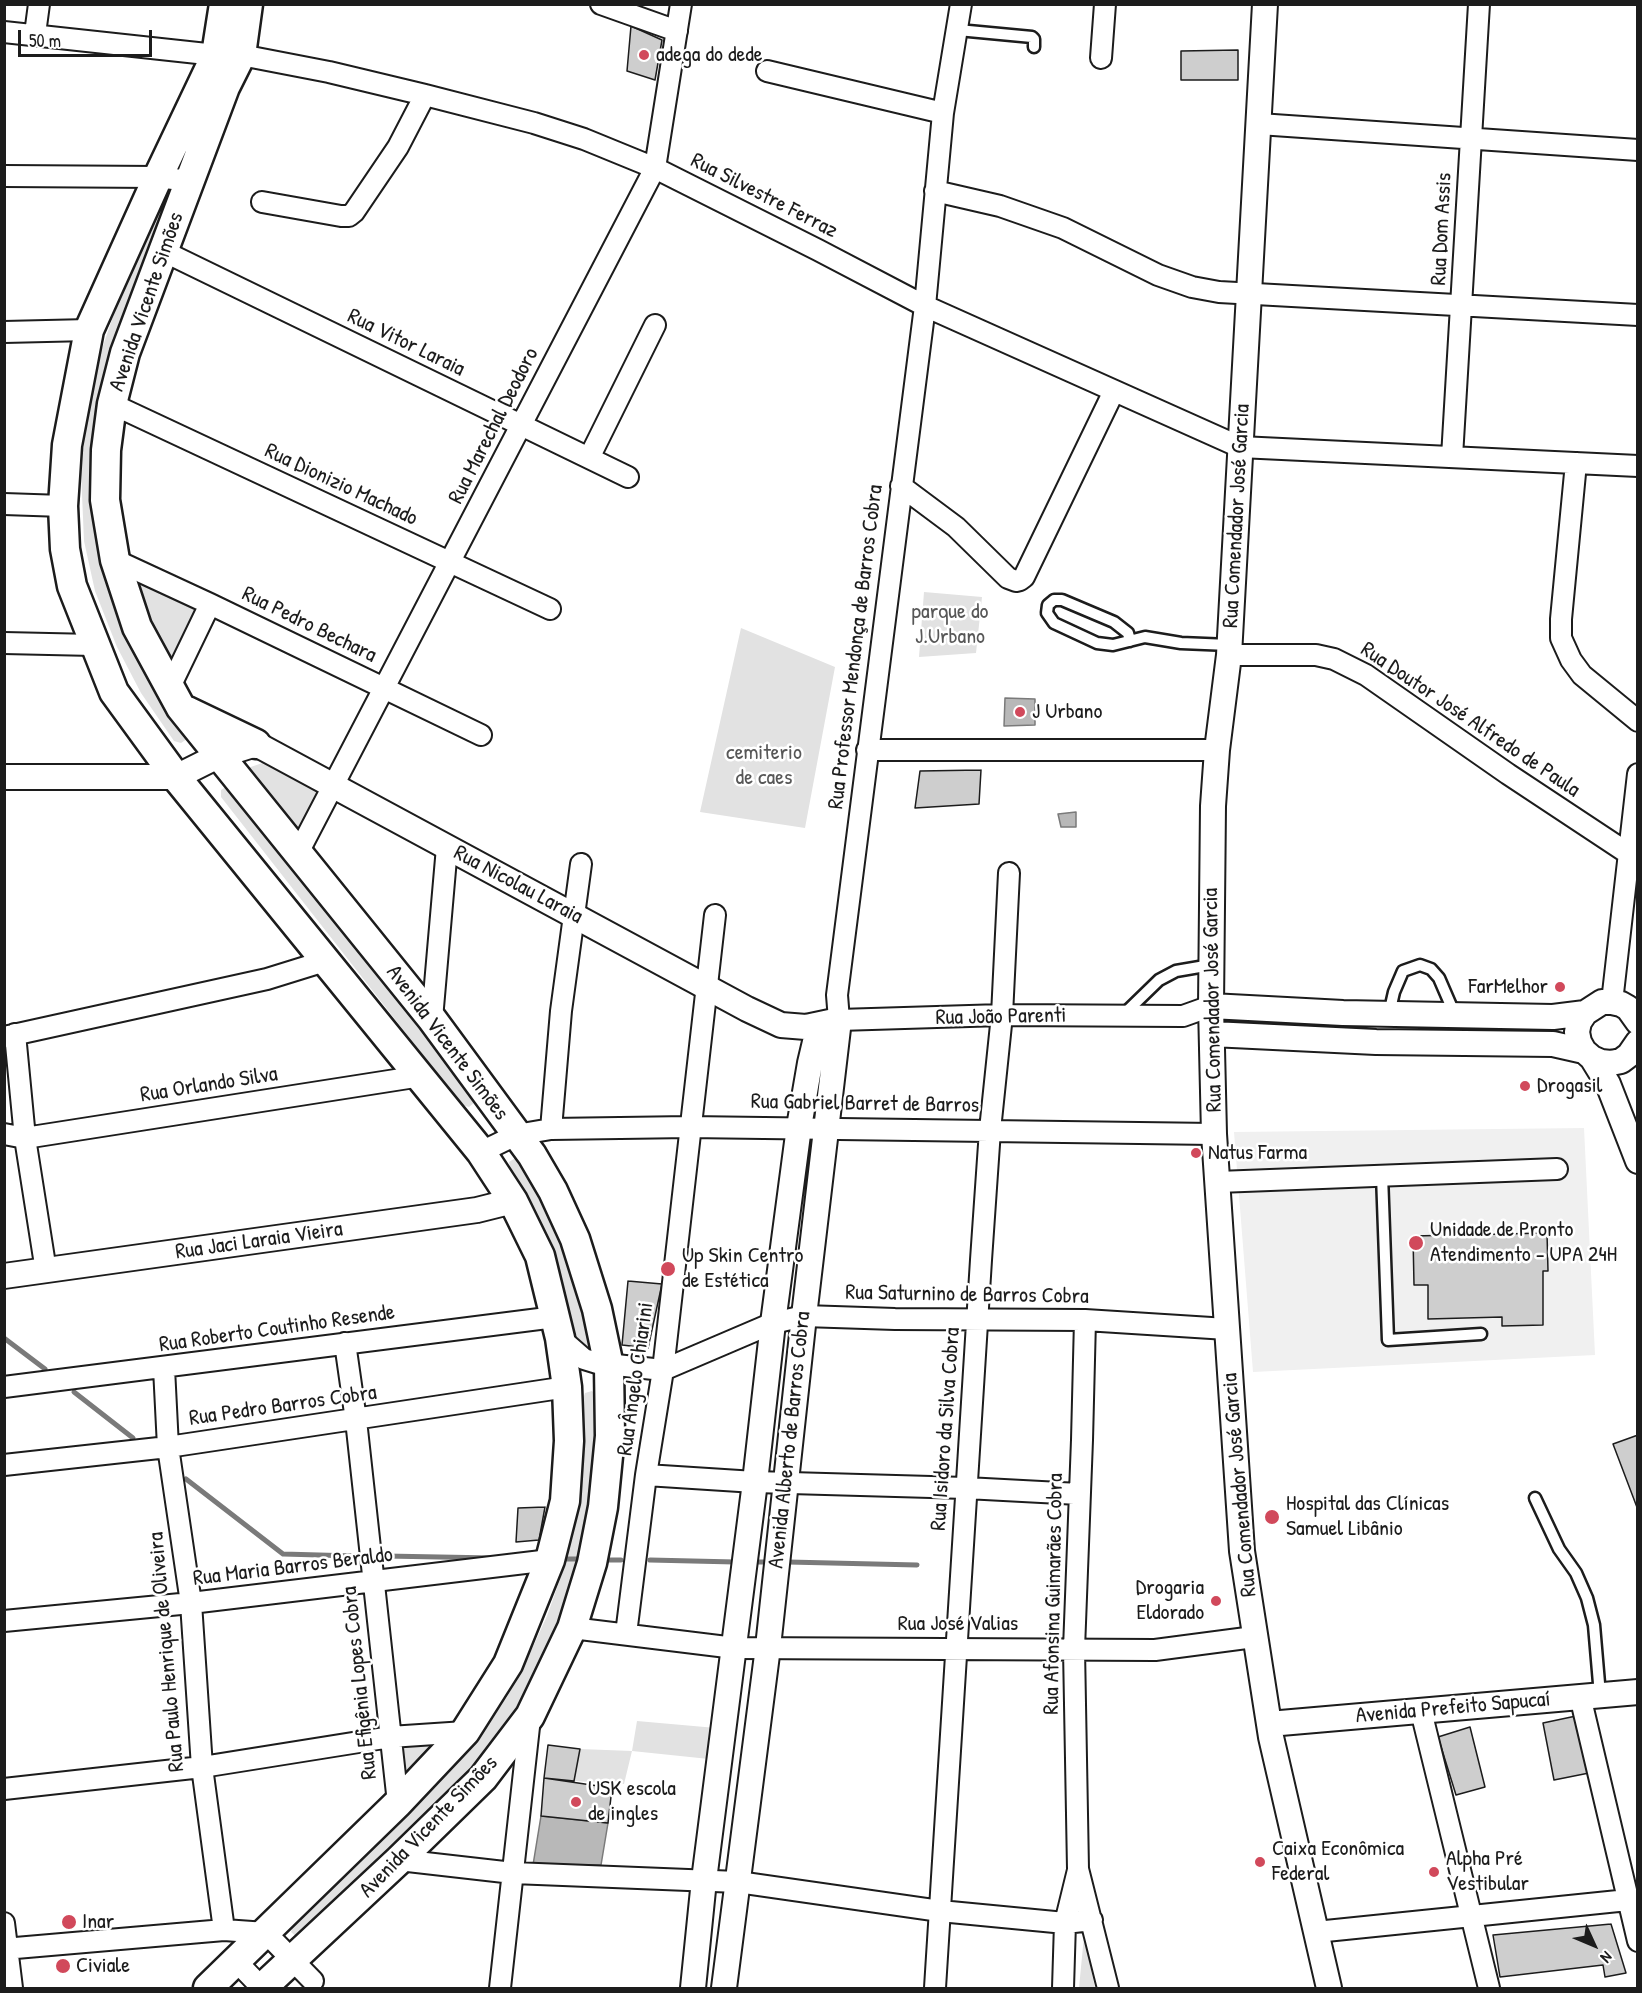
<!DOCTYPE html>
<meta charset="utf-8">
<style>
body{margin:0}
#map{position:relative;width:1642px;height:1993px;overflow:hidden;background:#fff;font-family:"Patrick Hand",sans-serif}
canvas{display:block}
.frame{position:absolute;inset:0;border:6px solid #1c1c1c;pointer-events:none}
.north{position:absolute;left:1564px;top:1915px;width:60px;height:60px;-webkit-text-stroke:4px #fff;paint-order:stroke;rotate:134deg;font-size:16px;font-weight:700;line-height:24px;text-align:center;color:#1c1c1c}
.north::after{content:'';display:block;margin:auto;width:21px;height:27px;background:#1c1c1c;clip-path:polygon(50% 0,100% 100%,50% 72%,0 100%)}
.scale{position:absolute;left:18px;top:30px;width:134px;height:27px;box-sizing:border-box;border:3px solid #1c1c1c;border-top:0;padding-left:8px;font-size:18px;line-height:21px;white-space:nowrap;color:#1c1c1c;-webkit-text-stroke:4px #fff;paint-order:stroke}
</style>
<div id="map">
<canvas width="1642" height="1993"></canvas>
<div class="frame"></div>
<div class="north">N</div>
<div class="scale">50 m</div>
</div>
<script>
const ctx = document.querySelector('canvas').getContext('2d');
ctx.lineJoin = 'round';
function fillPath(path, color) {
  ctx.fillStyle = color;
  ctx.fill(path, 'evenodd');
}
function shape(rows) {
  const path = new Path2D();
  for (const r of rows) {
    path.moveTo(r[0], r[1]);
    for (let i = 2; i < r.length; i += 2) path.lineTo(r[i], r[i + 1]);
  }
  return path;
}
function stroke(path, color, width, dash) {
  ctx.strokeStyle = color;
  ctx.lineWidth = width;
  ctx.lineCap = dash ? 'butt' : 'round';
  ctx.setLineDash(dash || []);
  ctx.stroke(path);
}
function write(font, color, halo, rows, align = 'center') {
  ctx.font = font + ' "Patrick Hand",sans-serif';
  ctx.lineWidth = 5;
  ctx.setLineDash([]);
  ctx.textBaseline = 'middle';
  ctx.strokeStyle = halo;
  ctx.fillStyle = color;
  for (const [text, x, y, turn = 0] of rows) {
    ctx.save();
    ctx.translate(x, y);
    ctx.rotate((+turn || 0) * Math.PI / 180);
    ctx.textAlign = isNaN(turn) ? turn : align;
    if (halo) ctx.strokeText(text, 0, 0);
    ctx.fillText(text, 0, 0);
    ctx.restore();
  }
}
fillPath(shape([
 [1584,1128,1595,1355,1253,1372,1234,1132]
]), '#f0f0f0');
fillPath(shape([
 [164,195,170,197,98,471,187,732,187,739,181,743,174,741,141,693,117,647,95,591,84,541,81,471,89,387,119,299,160,198],
 [148,580,199,605,178,658,165,659,137,590],
 [924,592,982,597,976,653,919,657],
 [741,628,835,667,805,828,700,812],
 [268,761,324,789,298,836,248,768],
 [229,785,474,1093,475,1102,469,1107,462,1105,221,797,221,790],
 [517,1157,523,1161,558,1231,593,1340,588,1346,581,1347,576,1341,557,1271,529,1205,511,1172,509,1162],
 [592,1391,596,1395,597,1494,575,1593,521,1706,493,1743,458,1783,305,1934,298,1938,291,1932,293,1926,446,1774,480,1735,507,1697,526,1662,547,1616,564,1568,579,1490,583,1449,583,1399,585,1393],
 [637,1721,716,1728,709,1759,632,1751,624,1784,574,1781,580,1749,632,1751],
 [447,1739,401,1785,393,1740],
 [1084,1936,1095,1988,1079,1988]
]), '#e2e2e2');
const water = shape([
 [1005,698,1035,699,1035,725,1004,726,1005,698],
 [1076,812,1076,827,1061,827,1058,814,1076,812],
 [541,1816,608,1823,601,1865,533,1865,541,1816]
]);
fillPath(water, '#b8b8b8');
stroke(water, '#7a7a7a', 1.5);
stroke(shape([
 [4,1338,45,1369],
 [74,1392,133,1438],
 [186,1479,283,1554,355,1556],
 [385,1556,494,1558],
 [567,1559,577,1559],
 [609,1560,621,1560],
 [650,1560,735,1562],
 [756,1562,766,1562],
 [788,1562,917,1565]
]), '#7a7a7a', 5);
const building = shape([
 [631,26,662,40,655,80,627,71,631,26],
 [1238,50,1238,80,1181,80,1181,51,1238,50],
 [981,770,979,804,915,808,920,771,981,770],
 [1547,1233,1548,1271,1543,1271,1543,1325,1502,1326,1502,1317,1428,1319,1428,1285,1414,1285,1413,1236,1547,1233],
 [628,1281,662,1284,648,1348,622,1345,628,1281],
 [1638,1435,1638,1510,1613,1444,1638,1435],
 [545,1507,539,1540,516,1542,518,1508,545,1507],
 [1576,1716,1589,1773,1554,1780,1543,1723,1576,1716],
 [1470,1727,1485,1787,1456,1795,1438,1737,1470,1727],
 [548,1745,580,1749,574,1781,544,1778,548,1745],
 [544,1778,612,1788,608,1823,541,1816,544,1778],
 [1611,1924,1626,1973,1605,1977,1603,1965,1500,1977,1493,1935,1611,1924]
]);
fillPath(building, '#cecece');
stroke(building, '#1c1c1c', 1.5);
const service = shape([
 [958,30,1032,37,1034,39,1034,47],
 [1130,641,1128,633,1114,622,1062,600,1054,600,1048,605,1047,613,1054,623,1097,643,1113,645,1145,637,1181,643,1229,645],
 [1389,1014,1394,992,1403,971,1420,965,1431,969,1439,978,1455,1015],
 [1123,1015,1159,980,1176,971,1211,965],
 [1382,1175,1388,1340,1481,1334],
 [1535,1498,1559,1549,1576,1573,1587,1598,1594,1625,1600,1695]
]);
const minor = shape([
 [601,4,677,31],
 [961,4,943,113,925,306,837,995,839,1020,1002,1015,1183,1016,1211,1006],
 [4,32,216,55,241,55,329,72,425,95,534,123,584,139,655,168,818,250,925,306,1240,447,1638,466],
 [35,34,39,4],
 [1101,58,1105,4],
 [767,71,943,113],
 [1259,124,1638,150],
 [4,176,158,177,189,181],
 [935,191,1000,206,1063,228,1158,275,1192,287,1219,292,1638,315],
 [262,202,341,216,349,216,354,212,398,147,425,95],
 [163,251,628,477],
 [4,332,89,330],
 [112,404,550,609],
 [1452,457,1479,4],
 [589,458,655,325],
 [1576,463,1561,619,1561,638,1571,660,1582,675,1638,721],
 [901,486,956,527,1008,578,1016,581,1020,580,1024,577,1114,391],
 [4,504,63,506],
 [115,560,210,604,481,735],
 [4,643,94,645],
 [1229,655,1316,655,1334,659,1366,675,1508,774,1638,860],
 [169,689,210,604],
 [867,750,1217,750],
 [298,853,655,168,681,4],
 [1612,1002,1638,774],
 [432,1019,447,847],
 [15,1034,25,1138,46,1271],
 [4,1037,267,979,325,961],
 [551,1129,561,1011,581,864],
 [4,1134,25,1138,421,1076],
 [481,1152,516,1135,551,1129,689,1127,1214,1134],
 [1218,1182,1557,1169],
 [1085,1320,1082,1440,1074,1649,1078,1869,1108,1988],
 [560,1338,584,1359,597,1363,663,1370,773,1323,804,1316,895,1319,1085,1320,1227,1329],
 [345,1343,356,1420,398,1803],
 [164,1368,168,1447,191,1603,202,1767,224,1930],
 [4,1387,555,1317],
 [4,1465,168,1447,567,1387],
 [646,1475,755,1482,966,1488,1079,1494],
 [4,1621,191,1603,550,1560],
 [572,1628,735,1648,1155,1650,1254,1637],
 [626,1634,646,1475,663,1370,715,915],
 [1580,1696,1638,1941],
 [1421,1711,1489,1988],
 [4,1789,202,1767,390,1737,465,1732],
 [399,1860,513,1873,738,1882,940,1911,1065,1923,1092,1920],
 [4,1923,12,1988],
 [1316,1932,1628,1900],
 [4,1949,224,1930,266,1933,313,1981],
 [236,1961,262,1988],
 [500,1988,530,1718],
 [935,1988,981,1260,990,1130,1002,1015,1009,873],
 [1063,1988,1065,1923,1078,1870]
]);
const tertiary = shape([
 [1265,4,1229,655,1217,750,1213,806,1211,1006,1214,1134,1242,1551,1271,1737,1329,1988],
 [4,777,176,777,218,756,256,744,747,1009,781,1025,806,1027,839,1020,804,1316,768,1647,724,1988],
 [1211,1006,1343,1013,1553,1017,1585,1013],
 [1638,1022,1628,1008,1621,1004,1612,1002,1602,1002,1585,1013,1579,1022,1577,1032,1579,1042,1584,1051,1592,1058,1601,1062,1611,1063,1621,1061,1629,1055,1638,1042],
 [1212,1034,1376,1042,1553,1044,1584,1051],
 [1592,1058,1608,1084,1638,1161],
 [4,1276,477,1210,513,1201],
 [1269,1724,1638,1692],
 [693,1988,704,1880,755,1482,773,1323,799,1127,810,1063,819,1025]
]);
const secondary = shape([
 [248,4,241,55,225,87,125,353,112,404,106,450,105,500,115,560,137,627,181,708,432,1019,532,1155,553,1191,575,1239,597,1309,609,1366,610,1436,603,1507,592,1563,572,1628,530,1716,483,1778,399,1860,262,1988],
 [187,711,256,744],
 [208,1988,398,1803,465,1732,508,1664,550,1560,565,1501,569,1441,567,1387,560,1338,540,1256,513,1201,481,1152,176,777,114,692,72,586,65,549,63,506,67,445,89,330,158,177,216,55,224,4]
]);
stroke(service, '#1c1c1c', 15);
stroke(minor, '#1c1c1c', 24);
stroke(tertiary, '#1c1c1c', 28);
stroke(secondary, '#1c1c1c', 33);
stroke(service, '#fff', 10);
stroke(minor, '#fff', 20);
stroke(tertiary, '#fff', 24);
stroke(secondary, '#fff', 28);
for (const [x, y, r, color] of [
 [644,55,6,"#d1495b"],
 [1020,712,6,"#d1495b"],
 [1560,987,6,"#d1495b"],
 [1525,1086,6,"#d1495b"],
 [1196,1153,6,"#d1495b"],
 [1416,1243,8,"#d1495b"],
 [668,1269,8,"#d1495b"],
 [1272,1517,8,"#d1495b"],
 [1216,1601,6,"#d1495b"],
 [576,1802,6,"#d1495b"],
 [1260,1862,6,"#d1495b"],
 [1434,1872,6,"#d1495b"],
 [69,1922,8,"#d1495b"],
 [63,1966,8,"#d1495b"]
]) {
  const dot = new Path2D();
  dot.arc(x, y, r, 0, 2 * Math.PI);
  ctx.fillStyle = color;
  ctx.fill(dot);
  stroke(dot, '#fff', 2);
}
write('22px', '#1c1c1c', '#fff', [
 ["adega do dede",656,55],
 ["J Urbano",1032,712],
 ["FarMelhor",1548,987,"right"],
 ["Drogasil",1537,1086],
 ["Natus Farma",1208,1153],
 ["Unidade de Pronto",1430,1230],
 ["Atendimento - UPA 24H",1430,1255],
 ["Up Skin Centro",682,1256],
 ["de Estética",682,1281],
 ["Hospital das Clínicas",1286,1504],
 ["Samuel Libânio",1286,1529],
 ["Drogaria",1204,1588,"right"],
 ["Eldorado",1204,1613,"right"],
 ["USK escola",588,1789],
 ["de ingles",588,1814],
 ["Caixa Econômica",1272,1849],
 ["Federal",1272,1874],
 ["Alpha Pré",1446,1859],
 ["Vestibular",1446,1884],
 ["Inar",82,1922],
 ["Civiale",76,1966]
], 'left');
write('22px', '#1c1c1c', '#fff', [
 ["Rua Silvestre Ferraz",764,196,27],
 ["Rua Dom Assis",1442,229,-87],
 ["Avenida Vicente Simões",147,302,-71],
 ["Rua Vitor Laraia",406,343,26],
 ["Rua Marechal Deodoro",494,426,-63],
 ["Rua Dionizio Machado",341,485,25],
 ["Rua Comendador José Garcia",1237,516,-87],
 ["Rua Pedro Bechara",309,625,26],
 ["Rua Professor Mendonça de Barros Cobra",856,647,-83],
 ["Rua Doutor José Alfredo de Paula",1470,720,34],
 ["Rua Nicolau Laraia",518,885,28],
 ["Rua Comendador José Garcia",1213,1000,-91],
 ["Rua João Parenti",1001,1017,-1],
 ["Avenida Vicente Simões",447,1043,53],
 ["Rua Orlando Silva",209,1085,-9],
 ["Rua Gabriel Barret de Barros",865,1104,1],
 ["Rua Jaci Laraia Vieira",259,1241,-8],
 ["Rua Saturnino de Barros Cobra",967,1295,1],
 ["Rua Roberto Coutinho Resende",277,1329,-8],
 ["Rua Ângelo Chiarini",636,1379,-82],
 ["Rua Pedro Barros Cobra",283,1406,-8],
 ["Rua Isidoro da Silva Cobra",946,1429,-86],
 ["Avenida Alberto de Barros Cobra",790,1440,-84],
 ["Rua Comendador José Garcia",1240,1485,-95],
 ["Rua Maria Barros Beraldo",293,1567,-7],
 ["Rua Afonsina Guimarães Cobra",1054,1594,-89],
 ["Rua José Valias",958,1624],
 ["Rua Paulo Henrique de Oliveira",167,1652,-95],
 ["Rua Efigênia Lopes Cobra",360,1683,-96],
 ["Avenida Prefeito Sapucaí",1453,1708,-5],
 ["Avenida Vicente Simões",429,1827,-46]
]);
write('22px', '#575757', '#fff', [
 ["parque do",950,612],
 ["J.Urbano",950,637],
 ["cemiterio",764,753],
 ["de caes",764,778]
]);
</script>
